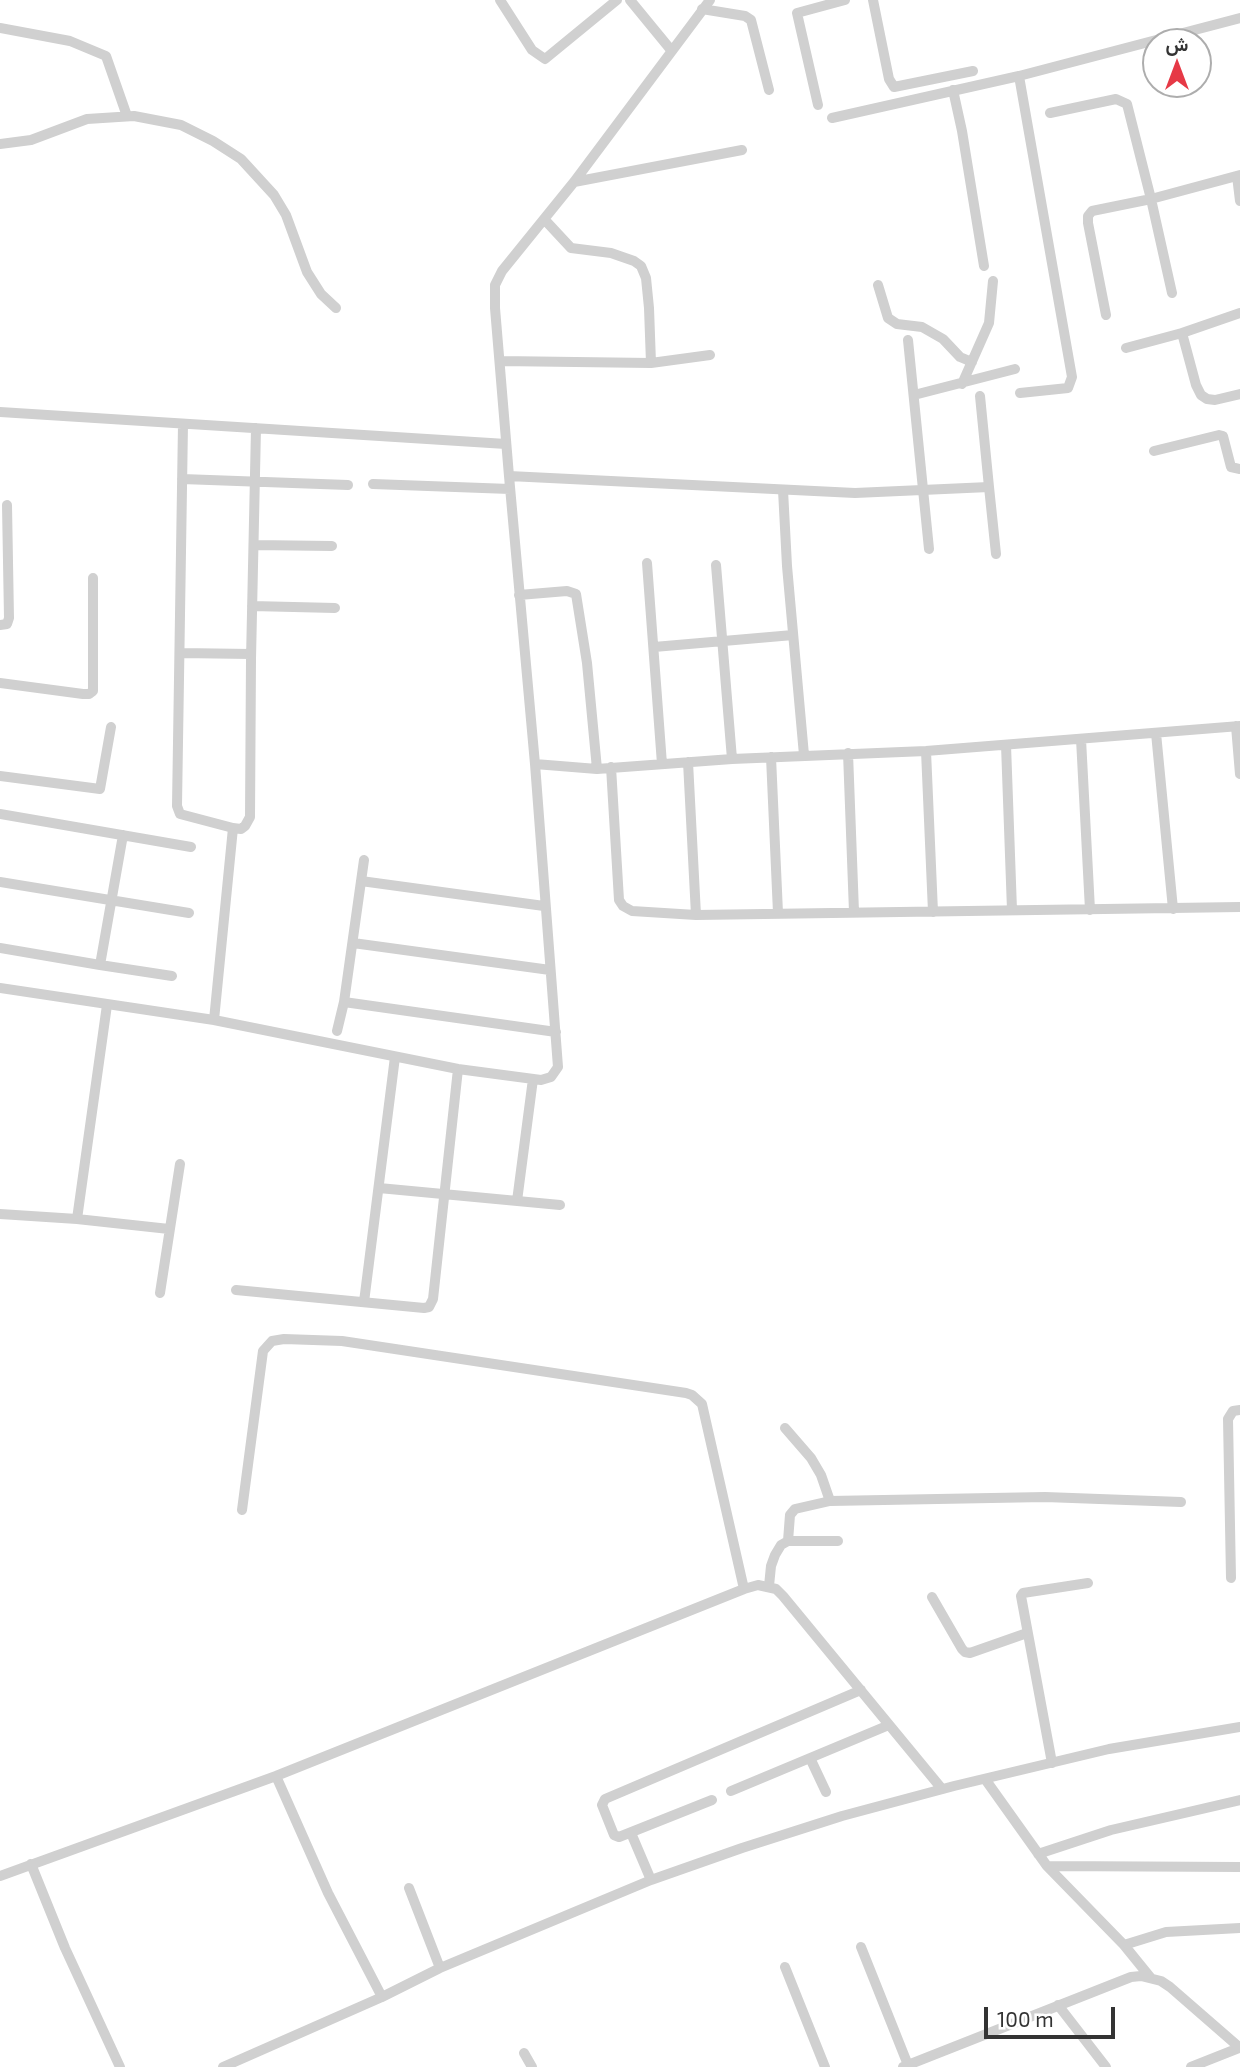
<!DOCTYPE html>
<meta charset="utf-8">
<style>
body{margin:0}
#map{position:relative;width:1240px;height:2067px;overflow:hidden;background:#fff;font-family:"Exo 2",Vazirmatn,sans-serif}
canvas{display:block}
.north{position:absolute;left:1142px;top:28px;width:70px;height:70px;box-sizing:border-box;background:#fff;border:2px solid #adadad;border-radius:50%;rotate:0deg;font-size:19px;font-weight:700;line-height:28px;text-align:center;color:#333}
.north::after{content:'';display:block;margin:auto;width:24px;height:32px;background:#e63946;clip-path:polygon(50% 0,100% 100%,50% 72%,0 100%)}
.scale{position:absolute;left:984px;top:2007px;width:131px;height:32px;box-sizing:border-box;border:4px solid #333;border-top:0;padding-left:9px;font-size:21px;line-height:24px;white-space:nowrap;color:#333;-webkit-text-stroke:5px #fff;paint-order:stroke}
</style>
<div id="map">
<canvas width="1240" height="2067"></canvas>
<div class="north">ش</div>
<div class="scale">100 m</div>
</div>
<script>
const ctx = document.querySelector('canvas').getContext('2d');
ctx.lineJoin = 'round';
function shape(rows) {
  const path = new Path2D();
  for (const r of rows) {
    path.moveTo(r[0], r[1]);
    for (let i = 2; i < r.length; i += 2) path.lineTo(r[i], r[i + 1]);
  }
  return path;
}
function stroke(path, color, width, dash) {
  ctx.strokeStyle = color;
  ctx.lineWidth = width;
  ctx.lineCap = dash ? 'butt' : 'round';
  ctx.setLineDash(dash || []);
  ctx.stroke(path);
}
stroke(shape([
 [500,0,532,50,545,59,617,0],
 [630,0,671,50],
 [710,0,574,182,502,271,495,285,495,308,509,476,535,764,597,769,732,759,926,751,1240,726],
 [873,0,889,79,894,87,973,71],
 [702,9,745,16,751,20,769,90],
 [0,28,70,41,106,56,127,116],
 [953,90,962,131,984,266],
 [818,105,797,13,845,0],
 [1050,113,1116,99,1127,104,1151,199,1172,293],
 [832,118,1019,76],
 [0,144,31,140,87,119,134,116,181,125,213,141,241,159,274,195,286,215,307,272,321,294,336,308],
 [1237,176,1240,201],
 [574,182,742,150],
 [544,219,571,248,611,253,634,261,641,266,646,278,649,308,651,363],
 [878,285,888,318,897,324,922,327,943,339,960,357,972,362],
 [1106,315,1088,223,1088,216,1092,211,1151,199,1240,175],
 [1182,333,1240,313],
 [908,340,929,549],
 [1126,348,1182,333,1196,385,1201,395,1207,399,1215,400,1240,394],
 [500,361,651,363,710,355],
 [962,384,989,323,993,281],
 [1020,393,1068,388,1072,377,1019,76,1240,18],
 [914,395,1015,369],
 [0,412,506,444],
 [183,424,177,806,180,814,233,828],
 [1154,451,1219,435,1223,436,1231,467,1240,469],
 [509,476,855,493,989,487,980,396],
 [182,479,348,485],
 [373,484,510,489],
 [989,487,996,554],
 [783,490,787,566,804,755],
 [254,545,332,546],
 [647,563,662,764],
 [716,565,732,759],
 [519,595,567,591,576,594,587,663,597,769],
 [252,606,335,608],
 [0,625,7,624,9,618,7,505],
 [654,647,793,635],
 [180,653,251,654],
 [0,683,83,694,89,694,93,691,93,578],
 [1236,726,1240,774],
 [1156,733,1173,909],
 [1081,739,1090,910],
 [1006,745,1012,910],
 [926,751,933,912],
 [848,753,854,912],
 [771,757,778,913],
 [688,762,696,915],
 [611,767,619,900,623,906,632,911,696,915,1240,907],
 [0,776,100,789,111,727],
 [0,814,191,847],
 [361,881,544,906],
 [0,882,189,913],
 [353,943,550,970],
 [0,948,100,965,123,835],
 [100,965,172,976],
 [0,988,214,1020,458,1069,541,1080,551,1077,558,1067,535,764],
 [344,1002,556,1032],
 [214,1020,233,828,241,829,245,826,250,817,251,659,256,428],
 [337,1031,344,1002,364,860],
 [379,1188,560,1205],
 [517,1201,533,1079],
 [0,1214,77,1219,107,1005],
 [77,1219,169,1229],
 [236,1290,424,1308,429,1307,433,1299,458,1069],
 [160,1293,180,1164],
 [364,1302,395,1057],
 [785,1428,811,1458,821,1475,830,1501],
 [242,1510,263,1351,272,1341,284,1339,342,1341,686,1393,692,1395,702,1404,744,1589],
 [788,1541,790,1515,795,1509,830,1501,1045,1497,1181,1502],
 [1231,1578,1228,1419,1233,1411,1240,1410],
 [769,1586,771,1566,775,1555,781,1545,788,1541,838,1541],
 [932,1597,962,1649,965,1652,970,1653,1027,1633],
 [810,1758,826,1792],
 [1052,1763,1021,1596,1023,1593,1088,1583],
 [276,1776,328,1893,382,1997],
 [985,1779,1047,1866,1124,1945,1150,1977],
 [731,1791,889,1725],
 [712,1800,619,1837,614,1835,602,1805,605,1799,861,1690],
 [631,1833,651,1880],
 [1038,1854,1111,1830,1240,1800],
 [31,1864,65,1948,120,2067],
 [1047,1866,1240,1867],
 [0,1876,276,1776,744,1589,758,1585,776,1589,783,1596,942,1789],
 [409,1888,440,1968],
 [1124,1945,1166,1932,1240,1928],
 [861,1947,908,2065],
 [785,1967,825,2067],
 [1058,2005,1106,2067],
 [524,2053,532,2067],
 [223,2067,382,1997,440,1968,651,1880,742,1848,842,1816,954,1786,1109,1749,1240,1727],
 [903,2067,1131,1977,1141,1976,1161,1981,1170,1987,1240,2048],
 [1191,2067,1239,2048]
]), '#d0d0d0', 10);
</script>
